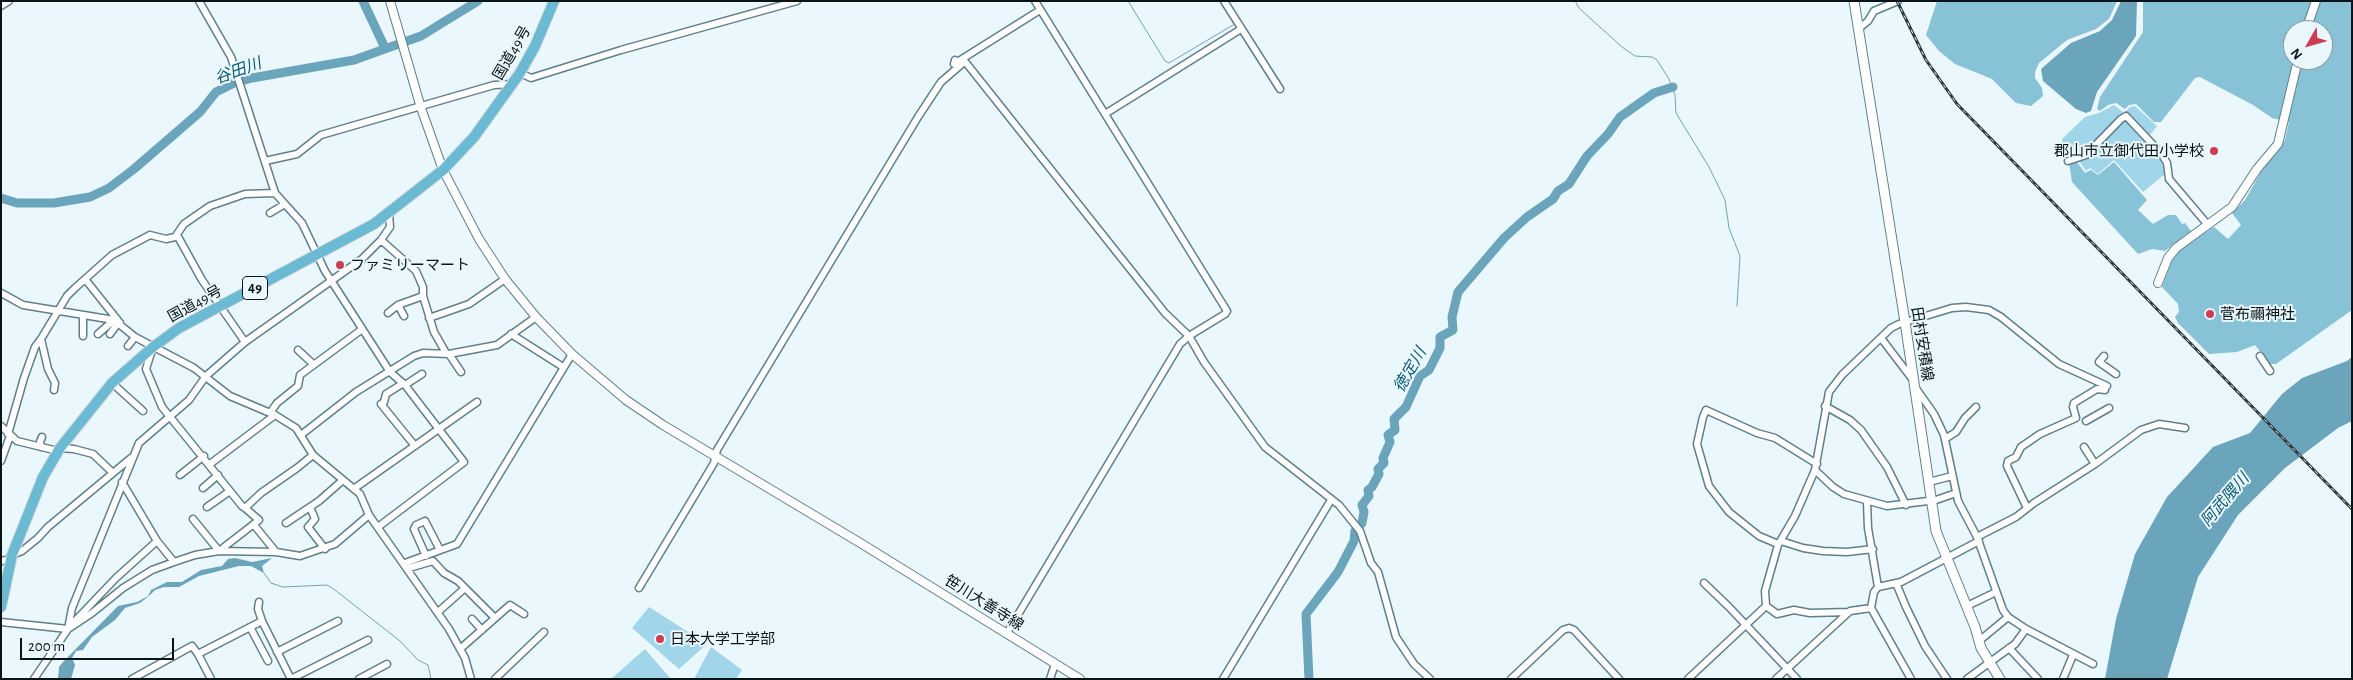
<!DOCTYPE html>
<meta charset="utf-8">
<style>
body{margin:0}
#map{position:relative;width:2353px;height:680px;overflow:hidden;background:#eaf7fd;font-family:"Alegreya Sans",sans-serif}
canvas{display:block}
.frame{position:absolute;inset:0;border:2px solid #081418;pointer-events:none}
.north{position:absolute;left:2283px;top:20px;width:50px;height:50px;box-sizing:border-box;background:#eaf7fd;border:1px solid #909ca1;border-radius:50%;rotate:232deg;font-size:14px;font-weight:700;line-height:20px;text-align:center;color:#081418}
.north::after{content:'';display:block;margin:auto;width:18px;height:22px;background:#cd3c53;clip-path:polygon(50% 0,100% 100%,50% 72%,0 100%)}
.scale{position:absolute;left:20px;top:638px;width:154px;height:22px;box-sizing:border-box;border:2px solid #081418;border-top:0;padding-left:6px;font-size:15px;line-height:18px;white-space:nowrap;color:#081418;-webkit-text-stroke:4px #eaf7fd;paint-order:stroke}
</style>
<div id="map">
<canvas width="2353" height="680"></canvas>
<div class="frame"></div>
<div class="north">N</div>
<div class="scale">200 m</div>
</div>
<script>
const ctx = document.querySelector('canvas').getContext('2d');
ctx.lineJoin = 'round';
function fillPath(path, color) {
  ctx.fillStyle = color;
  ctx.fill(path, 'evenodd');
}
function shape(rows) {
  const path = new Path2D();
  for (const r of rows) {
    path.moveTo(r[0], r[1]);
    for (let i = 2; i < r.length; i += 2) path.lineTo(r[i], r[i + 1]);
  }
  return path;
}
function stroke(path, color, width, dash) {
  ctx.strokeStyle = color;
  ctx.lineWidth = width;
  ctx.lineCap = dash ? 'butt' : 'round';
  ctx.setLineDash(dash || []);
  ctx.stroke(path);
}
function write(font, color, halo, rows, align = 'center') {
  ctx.font = font + ' "Alegreya Sans","Noto Sans JP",sans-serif';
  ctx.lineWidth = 4;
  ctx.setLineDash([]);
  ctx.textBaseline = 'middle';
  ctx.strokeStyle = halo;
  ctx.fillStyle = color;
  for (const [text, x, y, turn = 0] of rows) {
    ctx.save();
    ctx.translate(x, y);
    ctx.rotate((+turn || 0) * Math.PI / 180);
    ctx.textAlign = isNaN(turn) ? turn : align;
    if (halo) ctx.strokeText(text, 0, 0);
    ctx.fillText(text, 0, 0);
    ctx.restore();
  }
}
fillPath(shape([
 [2114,105,2123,112,2089,148,2078,156,2069,156,2064,147,2062,139,2085,117,2099,113],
 [2135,106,2157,126,2149,136,2126,114,2126,111,2130,107],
 [2124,118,2160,157,2165,174,2143,192,2114,160,2098,174,2090,168,2086,171,2079,161,2085,158],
 [649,607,707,644,679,669,632,628],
 [711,647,742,670,736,679,694,679],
 [645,649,671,679,611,679]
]), '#a1d5e9');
fillPath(shape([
 [1937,1,2117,1,2109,19,2096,29,2067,40,2039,63,2035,72,2035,78,2042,88,2043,96,2031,106,2016,103,1992,79,1955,64,1939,51,1926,35],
 [2143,1,2352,1,2352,310,2276,364,2270,364,2255,345,2237,352,2209,354,2178,323,2175,317,2179,312,2178,304,2162,287,2172,261,2181,249,2214,227,2228,239,2241,225,2232,213,2245,200,2261,172,2285,140,2289,122,2272,118,2253,105,2200,77,2195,78,2161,122,2154,122,2136,104,2129,105,2125,109,2116,103,2108,105,2100,111,2097,109,2100,97,2143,32],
 [2293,30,2323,30,2323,60,2293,60],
 [2070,160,2077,162,2085,173,2091,170,2098,175,2114,162,2147,200,2138,210,2153,224,2168,215,2176,215,2182,224,2185,223,2191,231,2165,251,2152,249,2138,254,2072,182,2069,162]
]), '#87c2d7');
fillPath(shape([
 [2121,1,2137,1,2136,36,2097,92,2091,111,2086,113,2076,109,2043,81,2041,69,2071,43,2100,31,2112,20],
 [2352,357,2352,421,2338,428,2285,468,2238,515,2198,577,2167,679,2105,679,2116,619,2135,554,2167,497,2213,447,2250,433,2282,394,2302,378,2347,361],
 [235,558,252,562,272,558,262,566,264,573,251,566,239,566,199,576,179,587,164,587,155,590,150,595,140,603,125,608,115,620,92,637,83,650,76,651,72,658,75,665,71,679,58,679,59,667,63,662,118,606,137,602,148,596,151,590,167,582,182,582,201,570,222,566,228,559]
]), '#6ba5bb');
stroke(shape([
 [1128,1,1165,61,1169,63,1233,25],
 [1575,1,1579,8,1622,47,1635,56,1652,57,1657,60,1669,79,1675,95,1676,113,1709,167,1725,200,1729,228,1740,256,1737,306],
 [264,573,271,583,283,587,327,585,335,590,400,641,418,660,428,665,431,679]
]), '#6ba5bb', 1);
stroke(shape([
 [363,1,385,48],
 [1,198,17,203,54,203,90,197,109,188,134,169,200,112,216,92,234,83,252,78,354,60,421,36,478,1],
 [1309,679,1306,614,1338,572,1354,541,1355,531,1362,523,1364,512,1362,505,1369,496,1368,490,1372,487,1379,474,1378,469,1384,463,1383,458,1390,442,1388,435,1395,430,1394,419,1406,407,1420,376,1429,370,1440,348,1440,337,1453,330,1452,317,1458,292,1504,238,1527,217,1553,199,1558,191,1569,184,1587,156,1608,134,1620,117,1654,93,1673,87]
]), '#6ba5bb', 9);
const minor = shape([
 [199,1,231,57,275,193,302,223,325,271,390,372,405,385,464,462,378,527],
 [1224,1,1280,89],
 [1,6,9,1],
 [1858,29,1868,21,1874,11,1898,1],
 [963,59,1165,313,1189,336,1204,362,1265,447,1339,505,1360,531,1371,563,1378,572,1396,637,1414,664,1430,679],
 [955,60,954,64,1040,10],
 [520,73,531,78,621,50,797,1],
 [1105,114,1241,29],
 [265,161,297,154,321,135,494,85,512,84],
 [2068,161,2086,155,2121,119,2126,116,2161,153,2167,163,2169,179,2208,225],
 [270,213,285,204],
 [177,235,202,280,245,342],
 [381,240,416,271,423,287,423,296,434,332,446,353],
 [85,279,120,323],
 [1,293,23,305,114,320,135,337,194,368,230,396,275,415,296,428,313,455,360,494,369,515,449,629,465,658,471,679],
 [398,305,404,316],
 [388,313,398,305,423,296],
 [429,318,469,304,505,279],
 [98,334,114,320],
 [110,334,118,323],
 [511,334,563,367],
 [83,336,83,315],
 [1881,338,1913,380],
 [128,346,135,337],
 [153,347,146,369,162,407,242,506,245,508,261,493,297,468,313,455],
 [298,350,313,364],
 [449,354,461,372],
 [2104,356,2099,362,2116,374],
 [2260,356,2270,371],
 [112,383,143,411],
 [402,384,386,394,384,402,381,404,415,446],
 [405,385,422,374],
 [1915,387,1934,414,1944,435,1958,501,1977,537,2003,610,2008,617,2026,629,2015,644,1967,679],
 [54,390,55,383,48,369,41,339,67,296,75,288,112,255,150,235,166,239,175,237,184,224,210,206,245,194,275,193],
 [1825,406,1850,420,1861,430,1887,467,1906,505],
 [270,413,277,403,298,386,300,375,361,330],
 [2086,421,2109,408],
 [1,426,17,441,58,451],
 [8,434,24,378,35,347,41,339],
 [301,435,356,392,414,356,423,353,449,354,497,345,536,317],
 [1945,439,1956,432,1965,418,1976,407],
 [41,447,40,442,42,437],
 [2084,447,2095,464],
 [60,448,74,449,93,454,113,473],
 [1,461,10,436],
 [210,464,275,415],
 [1815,470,1833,487,1844,494,1887,506,1936,500,1956,493],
 [180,475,204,456],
 [122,482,157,541,174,562,195,555,219,551,276,552,300,556,335,544,369,515],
 [1929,482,1952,476],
 [203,488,218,475],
 [355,488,477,402],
 [1867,502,1868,528,1878,587],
 [207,507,230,491],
 [310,507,315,519,308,527,325,549],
 [2027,508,2007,466,2008,461,2016,457,2021,447,2040,434,2076,418,2073,407,2074,403,2097,389,2105,390],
 [193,519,219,551,259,520,245,508],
 [286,523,319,501,343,480],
 [254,525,276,552],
 [1977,537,2016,517,2034,503,2095,464,2141,430,2159,424,2185,428],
 [1781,541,1803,548,1823,551,1847,552,1873,549],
 [1778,544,1759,536,1729,512,1709,486,1697,444,1703,417,1706,410,1757,433,1775,438,1817,464],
 [12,555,22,551,38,538,48,527,131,458],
 [426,556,414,529,416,525,425,521,440,550],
 [1,561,11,559],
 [405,563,457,544,572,354],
 [409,568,433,561,444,573,458,581,495,618],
 [1704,583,1729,607,1797,679],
 [1896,583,1906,607,1925,646,1947,679],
 [639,588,714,463,717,450,918,117,941,82,963,63],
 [259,602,258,609,262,621],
 [1967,606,1996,592],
 [438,612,465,588],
 [1849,612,1810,613,1794,610,1777,614,1766,606,1765,591,1778,545,1795,516,1815,470,1829,392,1842,375,1891,328,1899,324,1952,308,1966,307,1989,310,2001,317,2059,364,2107,386],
 [472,619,482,630],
 [1,622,68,629,92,613,123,588,152,570,174,562],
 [74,622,116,578,157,541],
 [250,627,268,661],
 [2026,629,2093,664],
 [1007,633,1180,344,1189,336,1225,314,1227,311,1035,1],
 [1979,641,2008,617],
 [2009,648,2038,679],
 [460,649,510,605,524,614],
 [277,652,338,621],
 [34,679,68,629,72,608,139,443,189,400,206,376,245,342,362,259,381,240,390,227,389,214],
 [132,679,192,646,198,654],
 [211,679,198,654,262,621,291,679],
 [291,679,368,640],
 [359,679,387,664],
 [495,679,544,632],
 [1050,679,1055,664],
 [1223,679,1331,500],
 [1511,679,1563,630,1569,628,1574,630,1619,679],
 [1688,679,1766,606],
 [1776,679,1850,611,1871,608],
 [1911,679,1871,608,1874,592,1878,587,1901,582,1979,541],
 [2063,679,2073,655]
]);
const tertiary = shape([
 [390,1,421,108,443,170,479,239,505,279,536,317,572,354,626,400,663,425,862,544,1080,679],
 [2306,30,2316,1],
 [2158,283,2168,258,2176,248,2232,207,2257,169,2278,144,2298,60]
]);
const secondary = shape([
 [1854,1,1905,322,1936,531,1975,627,1981,648,2000,679]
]);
const trunk = shape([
 [1,607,12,555,43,477,60,448,112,383,153,347,179,328,374,224,443,170,474,137,520,73,535,46,554,1]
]);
stroke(minor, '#607f8a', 9);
stroke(tertiary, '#607f8a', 10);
stroke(secondary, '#607f8a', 11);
stroke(trunk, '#d3d5d5', 12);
stroke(minor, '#fff', 6);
stroke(tertiary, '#fff', 8);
stroke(secondary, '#fff', 9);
stroke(trunk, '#6abad4', 10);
const rail = shape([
 [1897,1,1926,60,1957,104,2352,509]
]);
stroke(rail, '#2b383c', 3);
stroke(rail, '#eaf7fd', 1, [4]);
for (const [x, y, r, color] of [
 [2214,151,5,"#cd3c53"],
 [340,265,5,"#cd3c53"],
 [2210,314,5,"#cd3c53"],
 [660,639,5,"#cd3c53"]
]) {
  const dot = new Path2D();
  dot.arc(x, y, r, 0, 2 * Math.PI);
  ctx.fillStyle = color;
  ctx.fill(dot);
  stroke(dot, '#eaf7fd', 2);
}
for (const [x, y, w] of [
 [255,288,25]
]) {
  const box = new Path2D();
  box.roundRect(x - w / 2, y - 11.5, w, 23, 4);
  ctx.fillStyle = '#eaf7fd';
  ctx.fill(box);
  stroke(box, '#081418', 1);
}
write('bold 14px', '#081418', null, [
 ["49",255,288]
]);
write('15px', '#081418', '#eaf7fd', [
 ["国道49号",512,53,-60],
 ["国道49号",195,304,-29],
 ["田村安積線",1922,344,81],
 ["笹川大善寺線",984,603,32]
]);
write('15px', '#081418', '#eaf7fd', [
 ["郡山市立御代田小学校",2204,151,"right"],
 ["ファミリーマート",350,265],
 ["菅布禰神社",2220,314],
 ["日本大学工学部",670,639]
], 'left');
write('italic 16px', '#095a71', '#eaf7fd', [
 ["谷田川",238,71,-20],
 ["徳定川",1410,370,-60],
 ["阿武隈川",2225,500,-49]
]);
</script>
